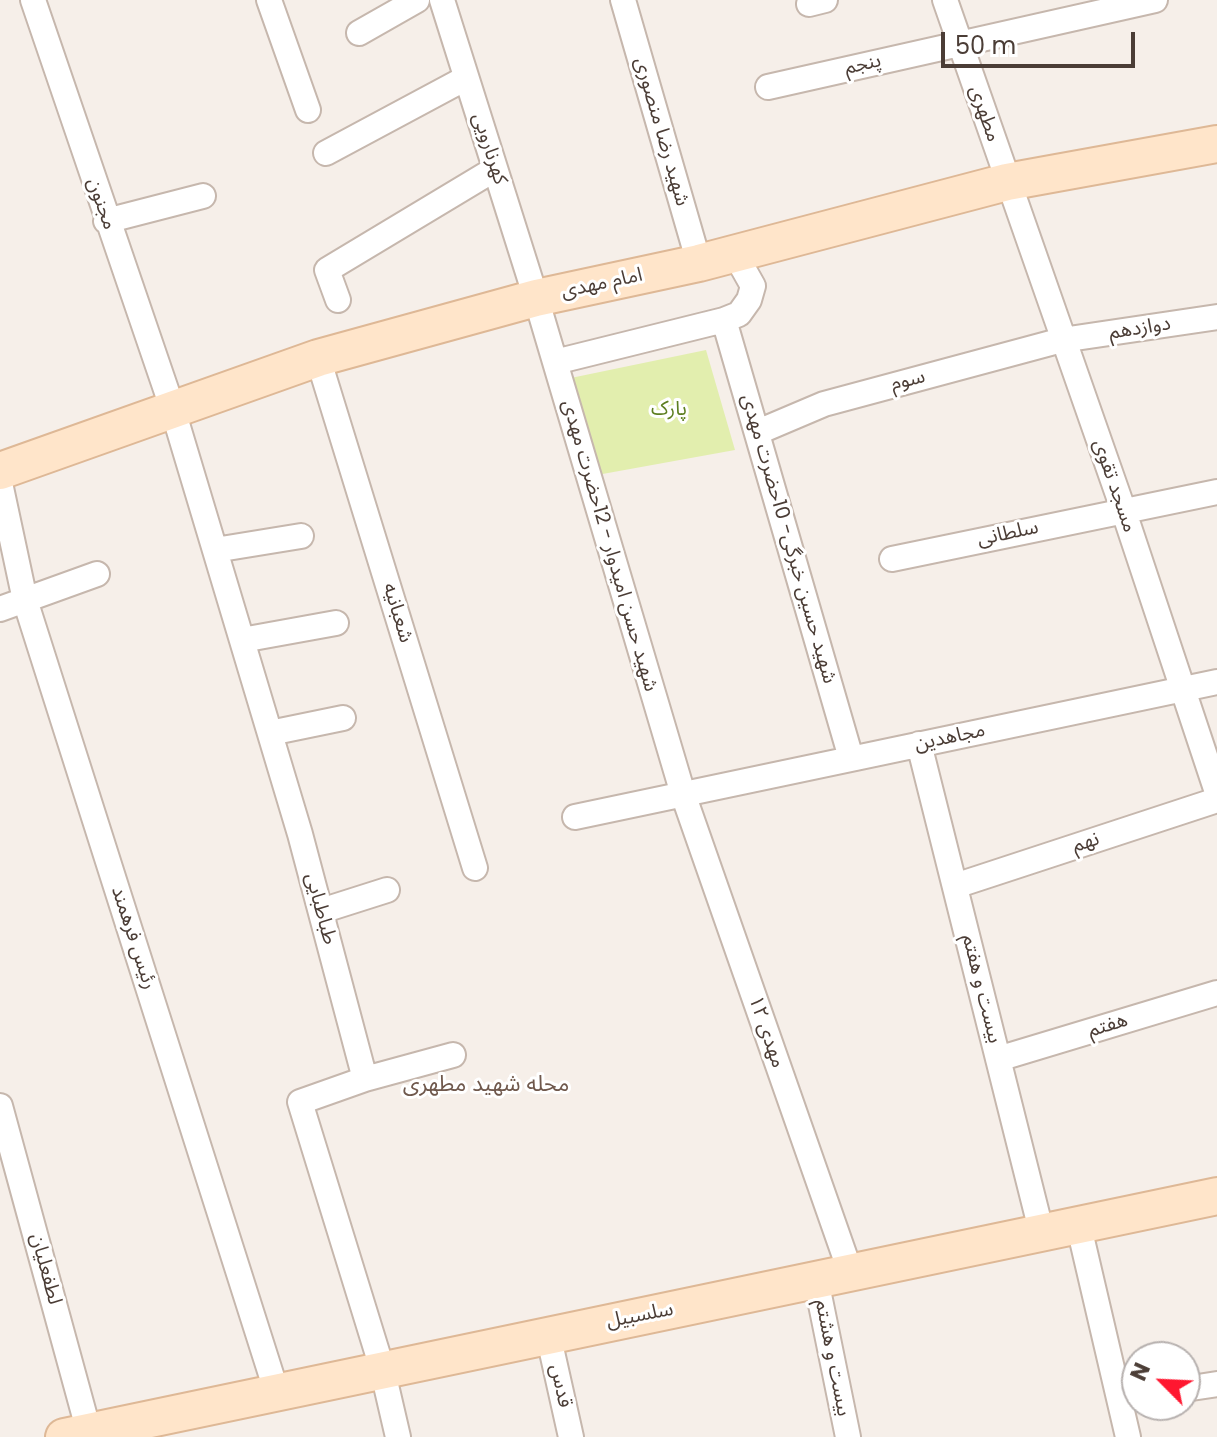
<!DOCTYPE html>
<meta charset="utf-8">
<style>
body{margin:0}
#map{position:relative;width:1217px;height:1437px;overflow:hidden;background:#f6efe9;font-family:Poppins,sans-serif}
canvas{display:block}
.north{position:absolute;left:1121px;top:1341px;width:80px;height:80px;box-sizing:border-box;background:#fff;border:2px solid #b7b1af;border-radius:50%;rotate:294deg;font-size:22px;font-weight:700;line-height:32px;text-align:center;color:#4b3d36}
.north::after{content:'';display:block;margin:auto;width:28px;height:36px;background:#ff1730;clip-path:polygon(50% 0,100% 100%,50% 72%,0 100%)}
.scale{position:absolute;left:941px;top:32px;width:194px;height:36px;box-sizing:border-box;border:4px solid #4b3d36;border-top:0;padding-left:10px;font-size:24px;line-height:28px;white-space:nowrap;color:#4b3d36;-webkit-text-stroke:6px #fff;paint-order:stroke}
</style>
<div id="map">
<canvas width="1217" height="1437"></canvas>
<div class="north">N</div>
<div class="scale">50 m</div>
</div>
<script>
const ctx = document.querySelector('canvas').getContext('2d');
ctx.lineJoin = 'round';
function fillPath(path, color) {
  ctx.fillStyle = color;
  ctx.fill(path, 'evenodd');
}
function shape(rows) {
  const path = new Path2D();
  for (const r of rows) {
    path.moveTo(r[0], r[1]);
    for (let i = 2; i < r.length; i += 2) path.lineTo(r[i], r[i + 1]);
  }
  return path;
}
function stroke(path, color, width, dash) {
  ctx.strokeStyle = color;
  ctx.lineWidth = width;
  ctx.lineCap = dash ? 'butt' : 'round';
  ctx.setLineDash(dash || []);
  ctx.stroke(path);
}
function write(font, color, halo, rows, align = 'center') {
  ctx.font = font + ' Poppins,"Noto Sans Arabic",sans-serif';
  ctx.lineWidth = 6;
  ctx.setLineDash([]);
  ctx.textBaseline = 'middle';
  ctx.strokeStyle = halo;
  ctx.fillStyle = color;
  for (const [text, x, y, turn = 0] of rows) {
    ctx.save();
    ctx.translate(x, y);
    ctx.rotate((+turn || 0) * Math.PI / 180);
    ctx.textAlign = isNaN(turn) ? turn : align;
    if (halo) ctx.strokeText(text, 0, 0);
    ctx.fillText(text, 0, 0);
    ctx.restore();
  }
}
fillPath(shape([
 [706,350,735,450,597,475,566,379]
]), '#e2eeae');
const street = shape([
 [33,0,172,407,300,834,365,1079,300,1102,382,1368,398,1437],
 [269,0,308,110],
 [442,0,536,298,683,794,850,1271],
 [623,0,699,263],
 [945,0,1123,509,1217,792],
 [809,4,825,0],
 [359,33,417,0],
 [768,87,1155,0],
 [326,153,466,78],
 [106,221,203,196],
 [338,300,327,270,495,169],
 [724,320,851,758],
 [318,358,475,868],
 [555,362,724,320,739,314,749,300,753,286,735,254],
 [758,432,824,404,1062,340,1217,317],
 [0,483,25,600,276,1390],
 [215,550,301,536],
 [892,559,1217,492],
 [0,609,97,574],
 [242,640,336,623],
 [270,733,343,718],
 [919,744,1042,1234],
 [575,817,1217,682],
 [955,886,1217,800],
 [321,911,387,890],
 [998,1059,1217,993],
 [365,1079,453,1055],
 [0,1106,89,1432],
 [1079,1227,1128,1437],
 [816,1280,848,1437],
 [548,1334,571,1437],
 [1185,1389,1217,1384]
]);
const secondary = shape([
 [0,471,318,358,536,298,699,263,1007,182,1217,144],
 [64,1437,1217,1196]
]);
stroke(street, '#c6b7ad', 28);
stroke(secondary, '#deb896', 40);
stroke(street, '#fff', 24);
stroke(secondary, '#ffe5ca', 36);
write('20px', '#4b3d36', '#fff', [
 ["پنجم",863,65,-13],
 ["مطهری",984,114,71],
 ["شهید رضا منصوری",661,132,74],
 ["کهرنارویی",489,149,72],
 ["مجنون",101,204,71],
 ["امام مهدی",602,284,-12],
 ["دوازدهم",1140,329,-9],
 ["سوم",908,381,-15],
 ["مسجد تقوی",1114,486,71],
 ["سلطانی",1008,534,-12],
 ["شهید حسین خبرگی- 10حضرت مهدی",788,539,74],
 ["شهید حسن امیدوار - 12حضرت مهدی",609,546,74],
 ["شعبانیه",397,613,73],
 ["مجاهدین",950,738,-12],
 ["نهم",1086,843,-18],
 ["طباطبایی",320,909,75],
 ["رئیس فرهمند",133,938,72],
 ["بیست و هفتم",981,989,76],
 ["هفتم",1108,1026,-17],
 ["مهدی ۱۲",766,1032,71],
 ["لطفعلیان",45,1269,75],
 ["سلسبیل",640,1316,-11],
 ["بیست و هشتم",832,1358,79],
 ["قدس",560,1386,78]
]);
write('20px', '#5d7e21', '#fff', [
 ["پارک",669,410]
]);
write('22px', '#6f584c', '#fff', [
 ["محله شهید مطهری",486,1085]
]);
</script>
